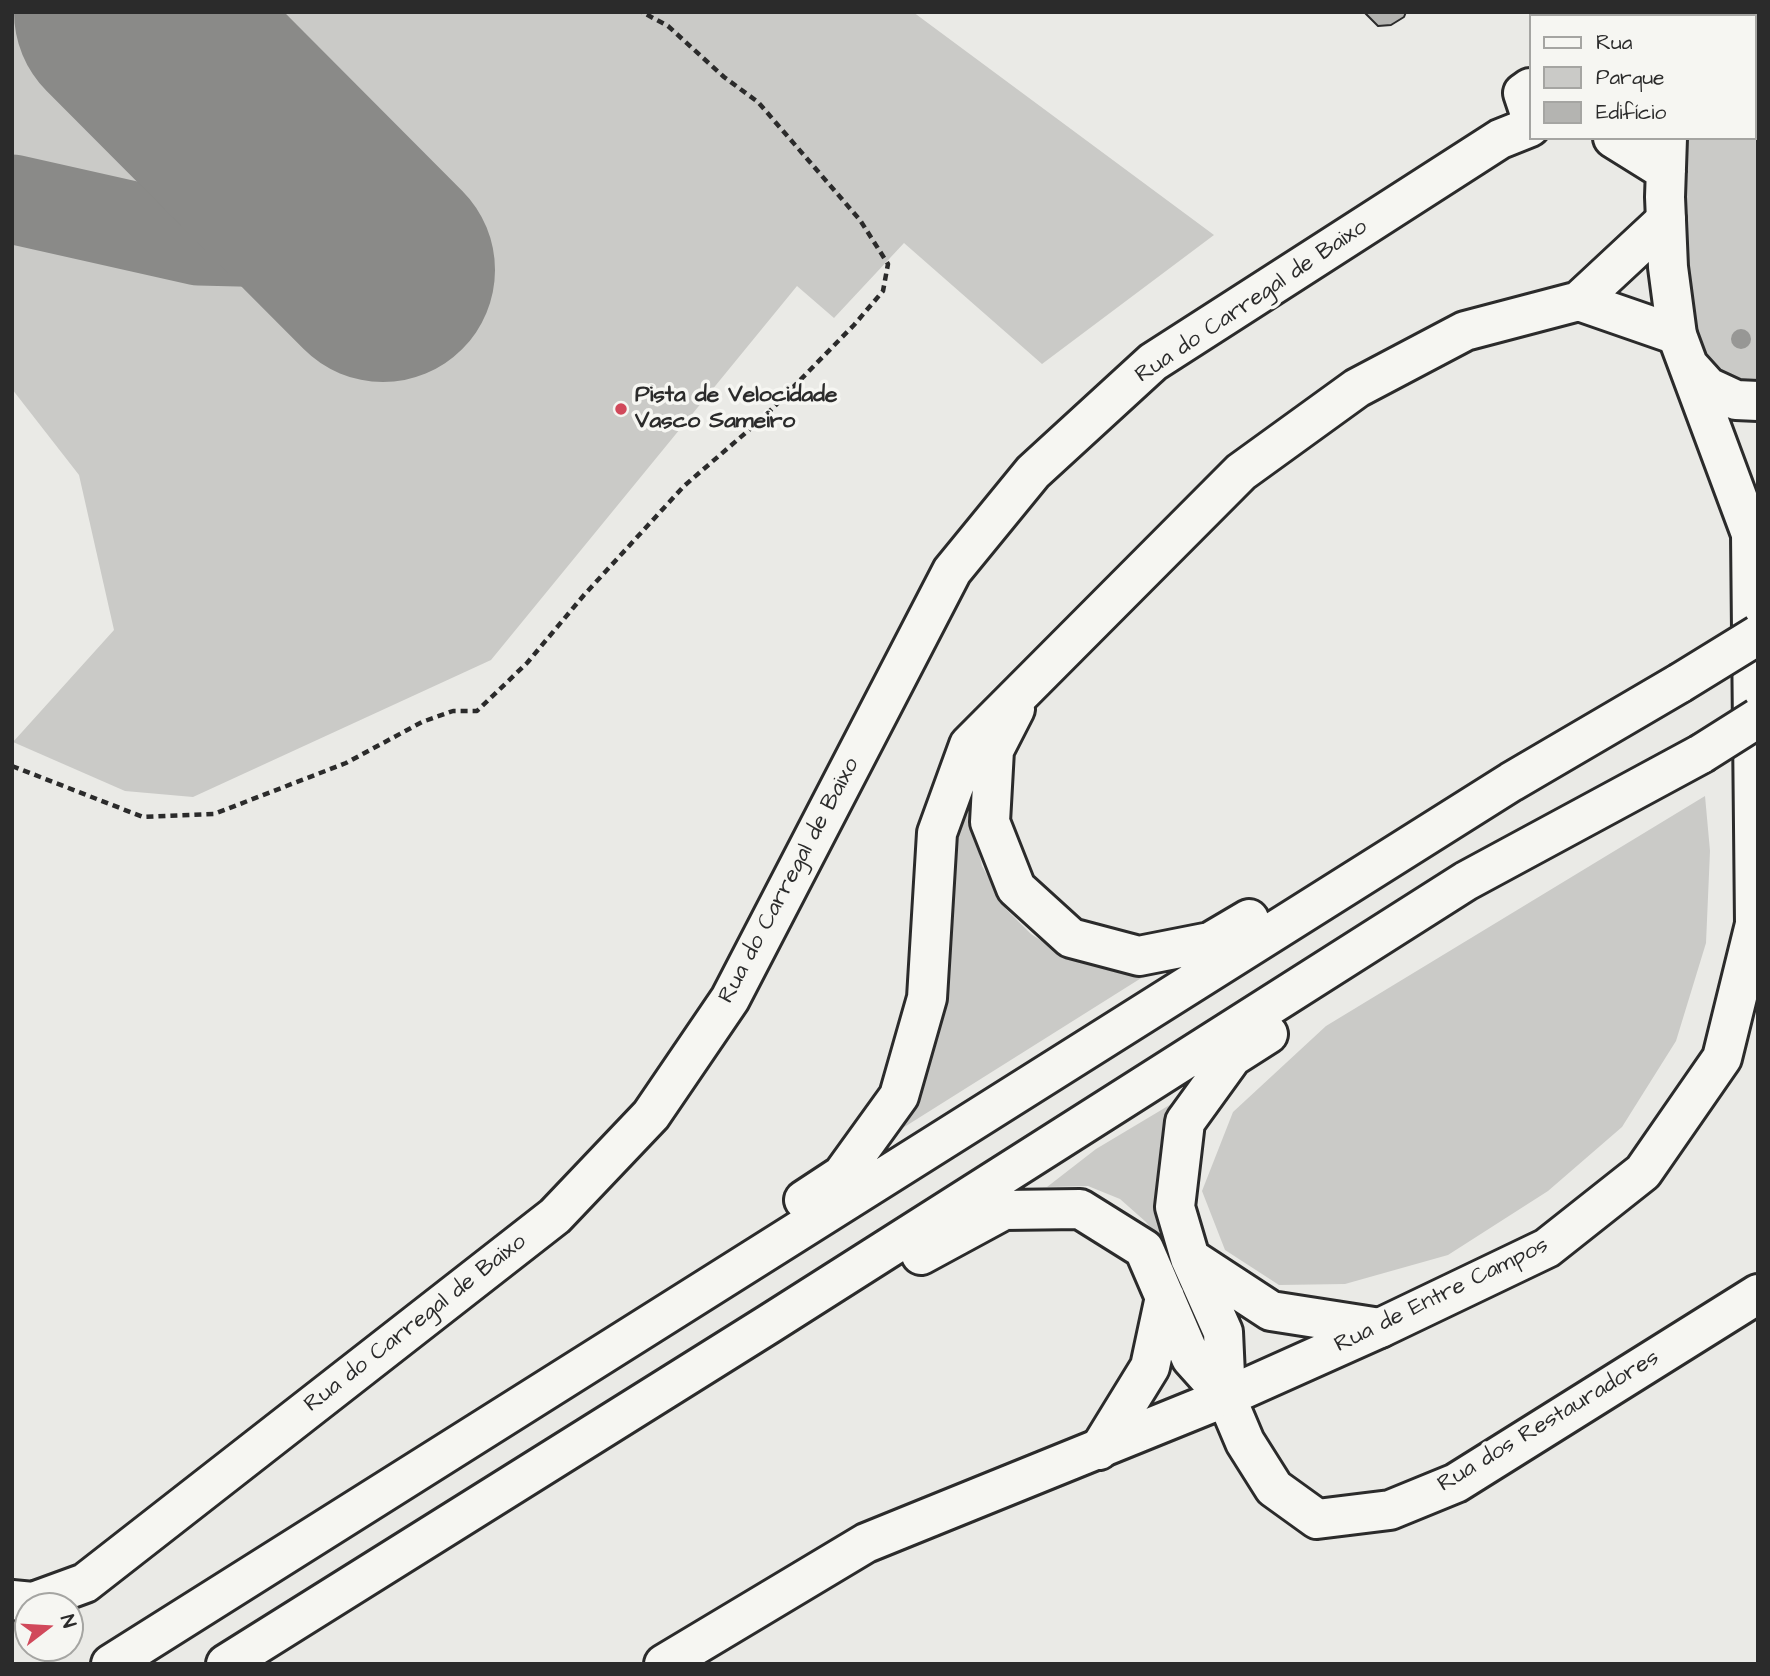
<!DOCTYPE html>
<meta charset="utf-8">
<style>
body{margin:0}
#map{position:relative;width:1770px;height:1676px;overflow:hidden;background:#eaeae6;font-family:"Architects Daughter",sans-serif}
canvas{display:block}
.frame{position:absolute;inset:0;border:14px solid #2b2b2b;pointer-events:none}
.legend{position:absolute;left:1529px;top:14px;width:228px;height:126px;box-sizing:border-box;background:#f6f6f2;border:2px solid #a5a5a2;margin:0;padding:9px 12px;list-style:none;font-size:21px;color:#2b2b2b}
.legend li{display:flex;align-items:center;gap:14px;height:35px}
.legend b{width:35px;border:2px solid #a5a5a2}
.north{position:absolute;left:14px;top:1592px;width:70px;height:70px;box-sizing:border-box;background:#f6f6f2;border:2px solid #a5a5a2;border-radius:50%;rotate:73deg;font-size:19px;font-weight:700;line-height:28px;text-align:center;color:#2b2b2b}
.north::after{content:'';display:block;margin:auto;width:24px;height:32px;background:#d1495b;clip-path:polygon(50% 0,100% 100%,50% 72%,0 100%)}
</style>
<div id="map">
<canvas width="1770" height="1676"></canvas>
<div class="frame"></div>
<ul class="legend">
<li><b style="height:9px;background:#f6f6f2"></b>Rua</li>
<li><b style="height:19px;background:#cacac7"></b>Parque</li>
<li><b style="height:19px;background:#b4b4b1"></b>Edifício</li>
</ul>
<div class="north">N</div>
</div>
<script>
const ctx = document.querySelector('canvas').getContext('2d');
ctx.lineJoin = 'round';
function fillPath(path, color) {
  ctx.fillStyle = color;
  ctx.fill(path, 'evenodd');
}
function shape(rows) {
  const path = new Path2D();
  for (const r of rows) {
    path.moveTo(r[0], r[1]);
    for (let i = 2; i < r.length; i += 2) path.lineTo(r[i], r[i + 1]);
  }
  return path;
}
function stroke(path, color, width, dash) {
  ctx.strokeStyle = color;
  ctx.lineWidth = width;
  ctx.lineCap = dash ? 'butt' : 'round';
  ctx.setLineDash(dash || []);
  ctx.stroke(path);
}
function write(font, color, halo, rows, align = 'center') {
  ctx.font = font + ' "Architects Daughter",sans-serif';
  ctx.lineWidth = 7;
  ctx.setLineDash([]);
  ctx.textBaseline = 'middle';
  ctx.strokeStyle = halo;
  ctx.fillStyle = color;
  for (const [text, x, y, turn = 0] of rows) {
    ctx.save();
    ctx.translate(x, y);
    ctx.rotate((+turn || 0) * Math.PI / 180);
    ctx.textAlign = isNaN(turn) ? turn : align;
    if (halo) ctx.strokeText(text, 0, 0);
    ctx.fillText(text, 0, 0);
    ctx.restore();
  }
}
fillPath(shape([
 [12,12,347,12,581,323,12,312]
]), '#dadad6');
fillPath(shape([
 [12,12,42,12,183,153,193,167,195,188,181,207,156,213,38,188,20,180,12,173],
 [208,12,913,12,1214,235,1042,364,904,243,834,318,797,286,491,660,193,797,125,791,13,742,114,630,79,475,12,389,12,220,260,277,308,295,346,315,427,230],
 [1758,16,1758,382,1749,383,1727,378,1705,362,1695,333,1684,257,1683,138,1754,138,1754,17],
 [969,796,973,827,982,866,1006,909,1031,934,1065,956,1154,970,890,1136,912,1108,935,1048,944,988,953,835],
 [1705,796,1710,851,1706,943,1676,1041,1622,1127,1548,1191,1448,1255,1345,1284,1279,1285,1225,1250,1202,1191,1233,1112,1326,1026],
 [1178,1100,1207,1325,1201,1329,1167,1250,1146,1222,1120,1199,1088,1186,1047,1187,1096,1149]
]), '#cacac7');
stroke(shape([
 [12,199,199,241,359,245]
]), '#8a8a88', 89);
stroke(shape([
 [126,12,383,270]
]), '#8a8a88', 224);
const building = shape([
 [1364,12,1406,12,1404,17,1391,25,1378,26,1364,12]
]);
fillPath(building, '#b4b4b1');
stroke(building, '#2b2b2b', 2);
const minor = shape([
 [1625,16,1627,12],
 [1710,16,1715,12],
 [1530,88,1523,93,1530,114],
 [1613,138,1666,171],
 [1689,366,1708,387,1736,400,1758,401],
 [1226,1397,1245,1442,1274,1488,1317,1519,1390,1510,1456,1483,1758,1294],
 [12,1600,33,1602,85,1583,555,1216,651,1115,730,999,952,571,1033,472,1153,362,1500,139,1530,127],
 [664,1664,866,1543,1226,1397,1380,1328,1547,1248,1643,1172,1722,1058,1755,924,1751,534,1677,335,1668,267,1665,197,1667,138]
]);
const highway = shape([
 [1579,301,1677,335],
 [1015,709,994,750,990,822,1016,888,1071,938,1139,956,1210,942,1249,919],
 [804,1200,842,1175,899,1096,927,998,937,833,969,745,1241,472,1357,388,1465,331,1579,301,1666,220],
 [921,1255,1004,1210,1080,1209,1144,1249,1191,1358,1226,1397],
 [1190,1258,1271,1311,1380,1328],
 [1226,1397,1223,1332,1190,1258,1175,1207,1185,1122,1232,1057,1268,1034],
 [1099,1450,1150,1367,1165,1297],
 [111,1664,1511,782,1680,683],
 [226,1664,769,1324,1466,881,1701,754]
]);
stroke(minor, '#2b2b2b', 44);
stroke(highway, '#2b2b2b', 44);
stroke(shape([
 [12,766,143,817,214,814,346,763,422,722,453,711,477,711,527,663,584,595,684,486,764,417,854,325,883,291,888,264,860,220,758,102,724,77,668,26,642,12]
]), '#2b2b2b', 4.5, [7, 5]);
stroke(minor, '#f6f6f2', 38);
stroke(highway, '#f6f6f2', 38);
const highwayBridge = shape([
 [1680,683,1758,635],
 [1701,754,1758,718]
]);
stroke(highwayBridge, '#2b2b2b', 44, []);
stroke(highwayBridge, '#f6f6f2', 38);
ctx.fillStyle = '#979795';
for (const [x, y] of [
 [1741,339]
]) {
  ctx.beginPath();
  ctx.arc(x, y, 10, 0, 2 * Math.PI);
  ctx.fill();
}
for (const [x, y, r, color] of [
 [621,409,7,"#d1495b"]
]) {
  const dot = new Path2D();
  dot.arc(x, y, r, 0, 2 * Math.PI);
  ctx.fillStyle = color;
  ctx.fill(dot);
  stroke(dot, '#f6f6f2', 2.5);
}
write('23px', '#2b2b2b', '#f6f6f2', [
 ["Rua do Carregal de Baixo",1252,302,-34],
 ["Rua do Carregal de Baixo",790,881,-62],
 ["Rua de Entre Campos",1442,1296,-26],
 ["Rua do Carregal de Baixo",416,1324,-38],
 ["Rua dos Restauradores",1549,1422,-31]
]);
write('bold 23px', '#2b2b2b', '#f6f6f2', [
 ["Pista de Velocidade",635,396],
 ["Vasco Sameiro",635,422]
], 'left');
</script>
